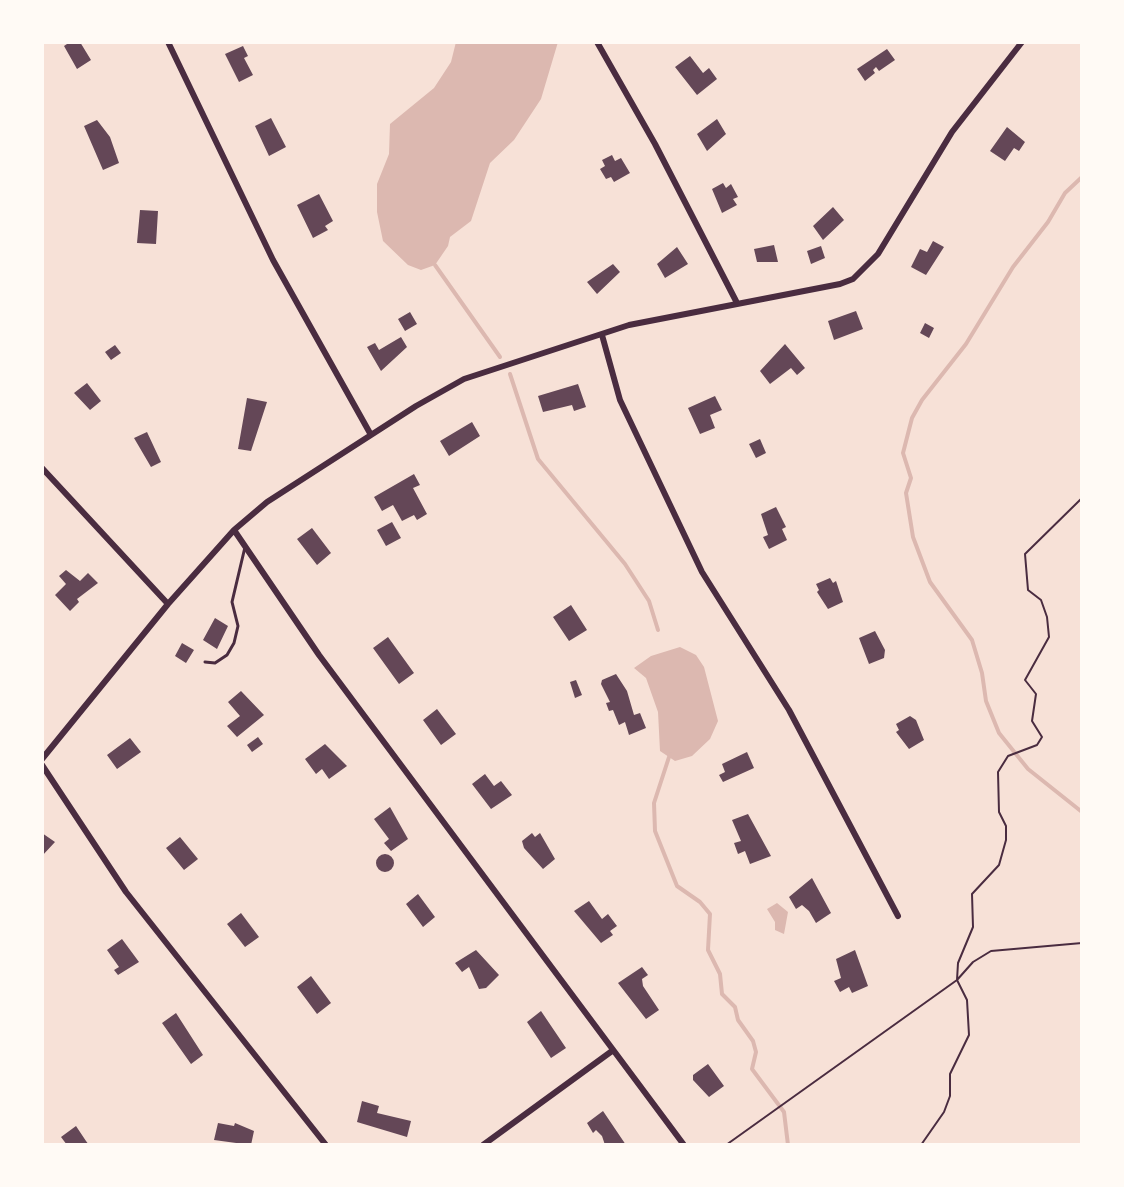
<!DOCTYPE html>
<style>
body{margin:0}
#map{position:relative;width:1124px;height:1187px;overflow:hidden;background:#f7e1d7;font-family:"Nunito Sans",sans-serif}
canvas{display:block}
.frame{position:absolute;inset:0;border:44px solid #fffaf5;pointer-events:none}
</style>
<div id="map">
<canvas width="1124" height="1187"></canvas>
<div class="frame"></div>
</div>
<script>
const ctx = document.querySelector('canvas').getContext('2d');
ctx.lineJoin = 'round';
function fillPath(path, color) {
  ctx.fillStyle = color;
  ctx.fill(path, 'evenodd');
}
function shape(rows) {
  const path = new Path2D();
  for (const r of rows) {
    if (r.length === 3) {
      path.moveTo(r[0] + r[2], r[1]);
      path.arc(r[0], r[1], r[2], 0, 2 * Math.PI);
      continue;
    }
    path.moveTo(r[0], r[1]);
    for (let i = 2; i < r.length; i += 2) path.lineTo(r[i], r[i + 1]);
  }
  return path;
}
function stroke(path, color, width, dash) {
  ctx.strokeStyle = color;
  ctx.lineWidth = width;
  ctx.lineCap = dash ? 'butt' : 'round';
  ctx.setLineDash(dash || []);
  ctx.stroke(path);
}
fillPath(shape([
 [456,42,558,42,541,99,514,140,490,163,471,221,450,237,448,246,435,265,421,270,408,265,383,241,377,212,377,184,389,154,390,124,434,88,451,62],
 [680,647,696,655,704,667,718,721,710,739,692,756,675,761,660,751,658,712,646,678,634,668,651,656],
 [777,903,788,912,784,934,775,930,775,922,767,909]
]), '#dcb8b0');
stroke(shape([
 [1082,177,1065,193,1048,222,1013,267,966,344,922,400,912,418,903,453,911,478,906,493,913,537,930,582,972,640,982,673,986,701,999,733,1028,769,1082,812],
 [435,265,500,357],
 [510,374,538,459,625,564,649,601,658,630],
 [670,754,654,803,655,831,677,886,700,902,710,914,708,950,720,974,722,994,735,1007,738,1020,753,1041,756,1052,752,1069,784,1112,788,1145]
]), '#dcb8b0', 4);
fillPath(shape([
 [70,42,80,42,91,60,77,69,64,46],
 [243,46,248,56,244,58,253,75,239,82,225,54],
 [887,49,895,60,879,71,876,67,873,70,875,73,865,81,857,69],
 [690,56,703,73,709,68,717,79,697,95,675,67],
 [271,118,286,147,269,156,255,126],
 [717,119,726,134,707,151,697,134],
 [97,120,110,137,119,163,103,170,84,126],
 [1007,127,1025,142,1019,151,1014,148,1005,161,990,151],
 [612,155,615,161,621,158,630,173,614,182,611,177,606,179,600,169,605,166,602,160],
 [723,183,726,188,731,184,738,197,733,199,737,205,722,213,712,189],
 [319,194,333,221,325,226,328,230,313,238,297,205],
 [833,207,844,220,823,240,813,226],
 [140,210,158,211,156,244,137,243],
 [933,241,944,247,926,275,911,267,920,249,927,252],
 [774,245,778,262,757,262,754,249],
 [821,246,825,258,811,264,807,251],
 [677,247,688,264,665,278,657,264],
 [613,264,620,272,597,294,587,282],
 [856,311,863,329,834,340,828,321],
 [410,312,417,324,405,331,398,319],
 [925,323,934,328,929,338,920,333],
 [401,337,407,347,381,371,367,347,375,343,379,350],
 [785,344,805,368,797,375,791,368,770,384,760,371],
 [115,345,121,353,111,360,105,352],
 [87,383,101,401,90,410,74,393],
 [578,384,586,407,574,411,572,405,543,412,538,396],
 [715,396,722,410,710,415,715,428,700,434,688,408],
 [247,398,267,402,251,451,238,449],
 [472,422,480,436,449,456,440,441],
 [147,432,161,462,151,467,134,438],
 [760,439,766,453,756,458,749,444],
 [414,474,420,485,413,488,427,514,417,520,414,515,402,521,393,505,382,511,374,497],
 [776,507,786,527,782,529,787,540,769,549,763,537,768,535,761,514],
 [392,522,401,538,386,546,377,530],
 [312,528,331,553,317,565,297,539],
 [66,570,80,581,88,573,98,583,77,599,79,602,70,611,55,595,66,584,59,576],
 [830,578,833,583,836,581,843,602,828,609,817,592,819,590,816,584],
 [571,605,587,630,569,641,553,617],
 [215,618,228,626,217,649,203,640],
 [875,631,885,650,884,658,869,664,859,638],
 [388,637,414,673,399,684,373,648],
 [182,643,194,650,186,663,175,656],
 [616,674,627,691,634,715,640,713,646,728,629,735,625,722,619,725,613,710,609,711,606,703,610,702,601,684,602,680],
 [576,680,582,695,575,698,570,682],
 [241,691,264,715,237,737,227,726,240,716,228,702],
 [437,709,456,734,441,745,423,720],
 [910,716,916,720,924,740,909,749,896,732,899,730,896,724],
 [258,737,263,744,252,752,247,745],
 [130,738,141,752,117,769,107,755],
 [325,744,347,766,329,779,322,769,316,774,305,759],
 [747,752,754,768,723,782,719,775,725,772,722,764],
 [485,774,494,786,501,781,512,795,491,809,472,784],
 [390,807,408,839,391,851,384,843,389,839,374,819],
 [748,814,771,856,750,864,745,851,738,854,734,843,741,841,732,820],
 [42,833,55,842,42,856],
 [532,833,535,837,540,833,555,859,543,869,524,848,522,841],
 [180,837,198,859,184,870,166,848],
 [385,863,9],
 [812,878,831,913,816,923,809,911,802,905,796,909,789,897],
 [418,894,435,917,423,927,406,904],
 [589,901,602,919,608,914,617,926,610,931,613,935,601,943,574,911],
 [241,913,259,937,245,947,227,924],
 [122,939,139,962,118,975,114,970,119,967,107,950],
 [476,950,499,975,486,988,479,989,469,967,462,972,455,963],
 [855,950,868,986,852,993,849,987,840,992,834,981,841,978,836,959],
 [642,967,648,975,642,979,643,986,659,1010,646,1019,618,983],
 [311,976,331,1003,317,1014,297,987],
 [541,1011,566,1048,551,1058,527,1022],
 [176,1013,203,1055,191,1064,162,1023],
 [708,1064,724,1086,709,1097,693,1080,693,1075],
 [362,1101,379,1106,377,1113,411,1121,407,1137,357,1122],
 [603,1111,626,1145,605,1145,602,1136,596,1130,593,1133,587,1123],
 [218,1123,234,1126,235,1123,254,1131,251,1145,214,1140],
 [76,1126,86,1141,89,1145,67,1145,61,1137]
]), '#644757');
stroke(shape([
 [726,1145,957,980,958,963,973,927,972,894,999,865,1006,840,1006,826,999,812,998,772,1008,756,1037,745,1042,737,1032,721,1036,694,1025,680,1049,637,1047,617,1041,600,1028,590,1025,554,1082,498],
 [921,1145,944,1112,950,1096,950,1074,969,1035,967,1000,957,980,973,962,991,951,1082,943]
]), '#4a2c40', 2);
stroke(shape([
 [205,662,215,663,227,655,234,643,238,626,232,602,245,547]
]), '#4a2c40', 3);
stroke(shape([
 [168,42,273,260,371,435],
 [597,42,655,144,736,301],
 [602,335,620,400,702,572,789,710,898,916],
 [42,468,168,604],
 [234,530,319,655,684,1145],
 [42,759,168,604,234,530,267,502,416,406,464,379,629,325,840,284,853,279,878,254,952,132,1022,42],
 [42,765,126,892,326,1145],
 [483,1145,612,1051]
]), '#4a2c40', 6);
</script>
